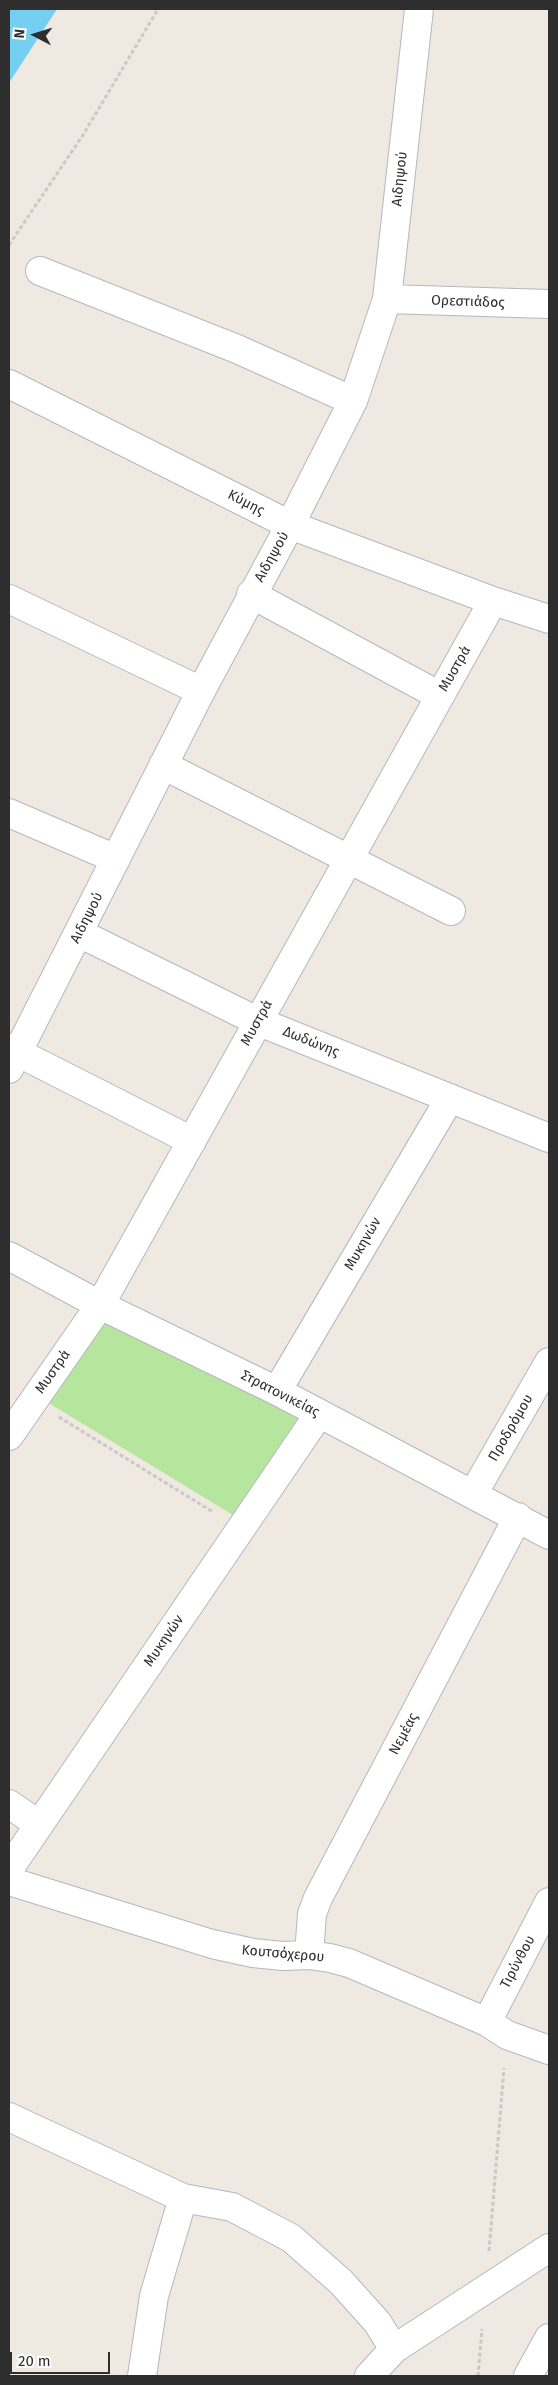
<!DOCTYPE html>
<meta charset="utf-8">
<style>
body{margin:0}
#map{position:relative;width:558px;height:2385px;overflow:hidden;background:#efe9e1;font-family:"Fira Sans",sans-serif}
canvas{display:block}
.frame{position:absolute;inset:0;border:10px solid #2e2e2e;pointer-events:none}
.north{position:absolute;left:10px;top:10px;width:50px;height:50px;-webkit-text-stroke:4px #fff;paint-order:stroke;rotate:275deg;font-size:14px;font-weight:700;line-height:20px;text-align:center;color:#2e2e2e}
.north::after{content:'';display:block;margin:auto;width:18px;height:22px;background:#2e2e2e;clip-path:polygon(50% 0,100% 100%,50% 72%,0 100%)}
.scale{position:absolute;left:10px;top:2352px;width:100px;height:22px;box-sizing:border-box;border:2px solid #2e2e2e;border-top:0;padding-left:6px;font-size:15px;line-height:18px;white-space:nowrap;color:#2e2e2e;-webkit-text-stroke:4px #fff;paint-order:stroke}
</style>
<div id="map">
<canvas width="558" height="2385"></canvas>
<div class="frame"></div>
<div class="north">N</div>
<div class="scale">20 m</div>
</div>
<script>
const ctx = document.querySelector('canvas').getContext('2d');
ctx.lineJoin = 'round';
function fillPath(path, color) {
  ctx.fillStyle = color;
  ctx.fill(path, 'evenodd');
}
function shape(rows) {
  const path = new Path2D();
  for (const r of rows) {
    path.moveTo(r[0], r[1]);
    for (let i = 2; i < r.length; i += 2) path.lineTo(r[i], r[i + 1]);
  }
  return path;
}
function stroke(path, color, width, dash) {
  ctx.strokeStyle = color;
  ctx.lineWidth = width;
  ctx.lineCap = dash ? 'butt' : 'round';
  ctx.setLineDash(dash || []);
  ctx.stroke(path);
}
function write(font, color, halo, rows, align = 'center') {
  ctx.font = font + ' "Fira Sans",sans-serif';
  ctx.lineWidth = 5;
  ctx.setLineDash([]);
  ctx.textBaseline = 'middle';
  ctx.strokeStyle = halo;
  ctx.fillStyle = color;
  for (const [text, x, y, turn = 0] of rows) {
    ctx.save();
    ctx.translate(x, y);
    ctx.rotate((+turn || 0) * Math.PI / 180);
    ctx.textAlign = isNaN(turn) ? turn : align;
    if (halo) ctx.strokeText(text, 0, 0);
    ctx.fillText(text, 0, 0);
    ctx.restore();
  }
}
fillPath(shape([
 [103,1319,298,1418,233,1515,47,1402]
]), '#b6e59e');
fillPath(shape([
 [9,9,57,9,9,83]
]), '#75cff0');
const minor = shape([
 [40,271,237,349,353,401],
 [387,299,549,304],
 [9,384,290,525,493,601,549,619],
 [251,594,440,696],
 [9,599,201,691],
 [163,765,451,911],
 [9,813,116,859],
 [79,933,257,1021,549,1138],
 [9,1048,192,1141],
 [9,1069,201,691,290,525,353,401,387,299,419,9],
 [9,1256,100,1305,277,1391,549,1535],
 [277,1391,450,1098],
 [9,1436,100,1305,493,601],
 [473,1494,549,1362],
 [9,1804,38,1824],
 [9,1869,319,1414],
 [9,1881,212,1944,253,1953,283,1956,309,1955,330,1958,349,1963,487,2022,507,2035,549,2050],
 [309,1955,312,1914,318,1898,518,1517],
 [487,2022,549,1902],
 [9,2117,183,2198,232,2207,291,2238,341,2282,377,2322,394,2349,369,2376],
 [394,2349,549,2248],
 [142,2376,154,2296,183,2198],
 [528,2376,549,2338]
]);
stroke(minor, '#b4b7c1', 30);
stroke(shape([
 [9,245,83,135,158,9],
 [59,1417,213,1512],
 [489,2251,504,2068],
 [478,2376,482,2329]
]), '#c9c9c9', 3, [4, 2.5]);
stroke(minor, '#fff', 28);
write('14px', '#2e2e2e', '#fff', [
 ["Αιδηψού",400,179,-84],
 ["Ορεστιάδος",468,302,2],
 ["Κύμης",246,503,27],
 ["Αιδηψού",272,557,-61],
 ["Μυστρά",455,669,-60],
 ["Αιδηψού",87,918,-63],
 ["Μυστρά",257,1023,-61],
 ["Δωδώνης",311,1042,22],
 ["Μυκηνών",363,1244,-60],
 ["Μυστρά",53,1372,-55],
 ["Στρατονικείας",280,1394,27],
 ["Προδρόμου",511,1428,-60],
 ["Μυκηνών",164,1641,-56],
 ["Νεμέας",404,1734,-62],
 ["Κουτσόχερου",283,1954,5],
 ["Τιρύνθου",518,1962,-62]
]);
</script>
